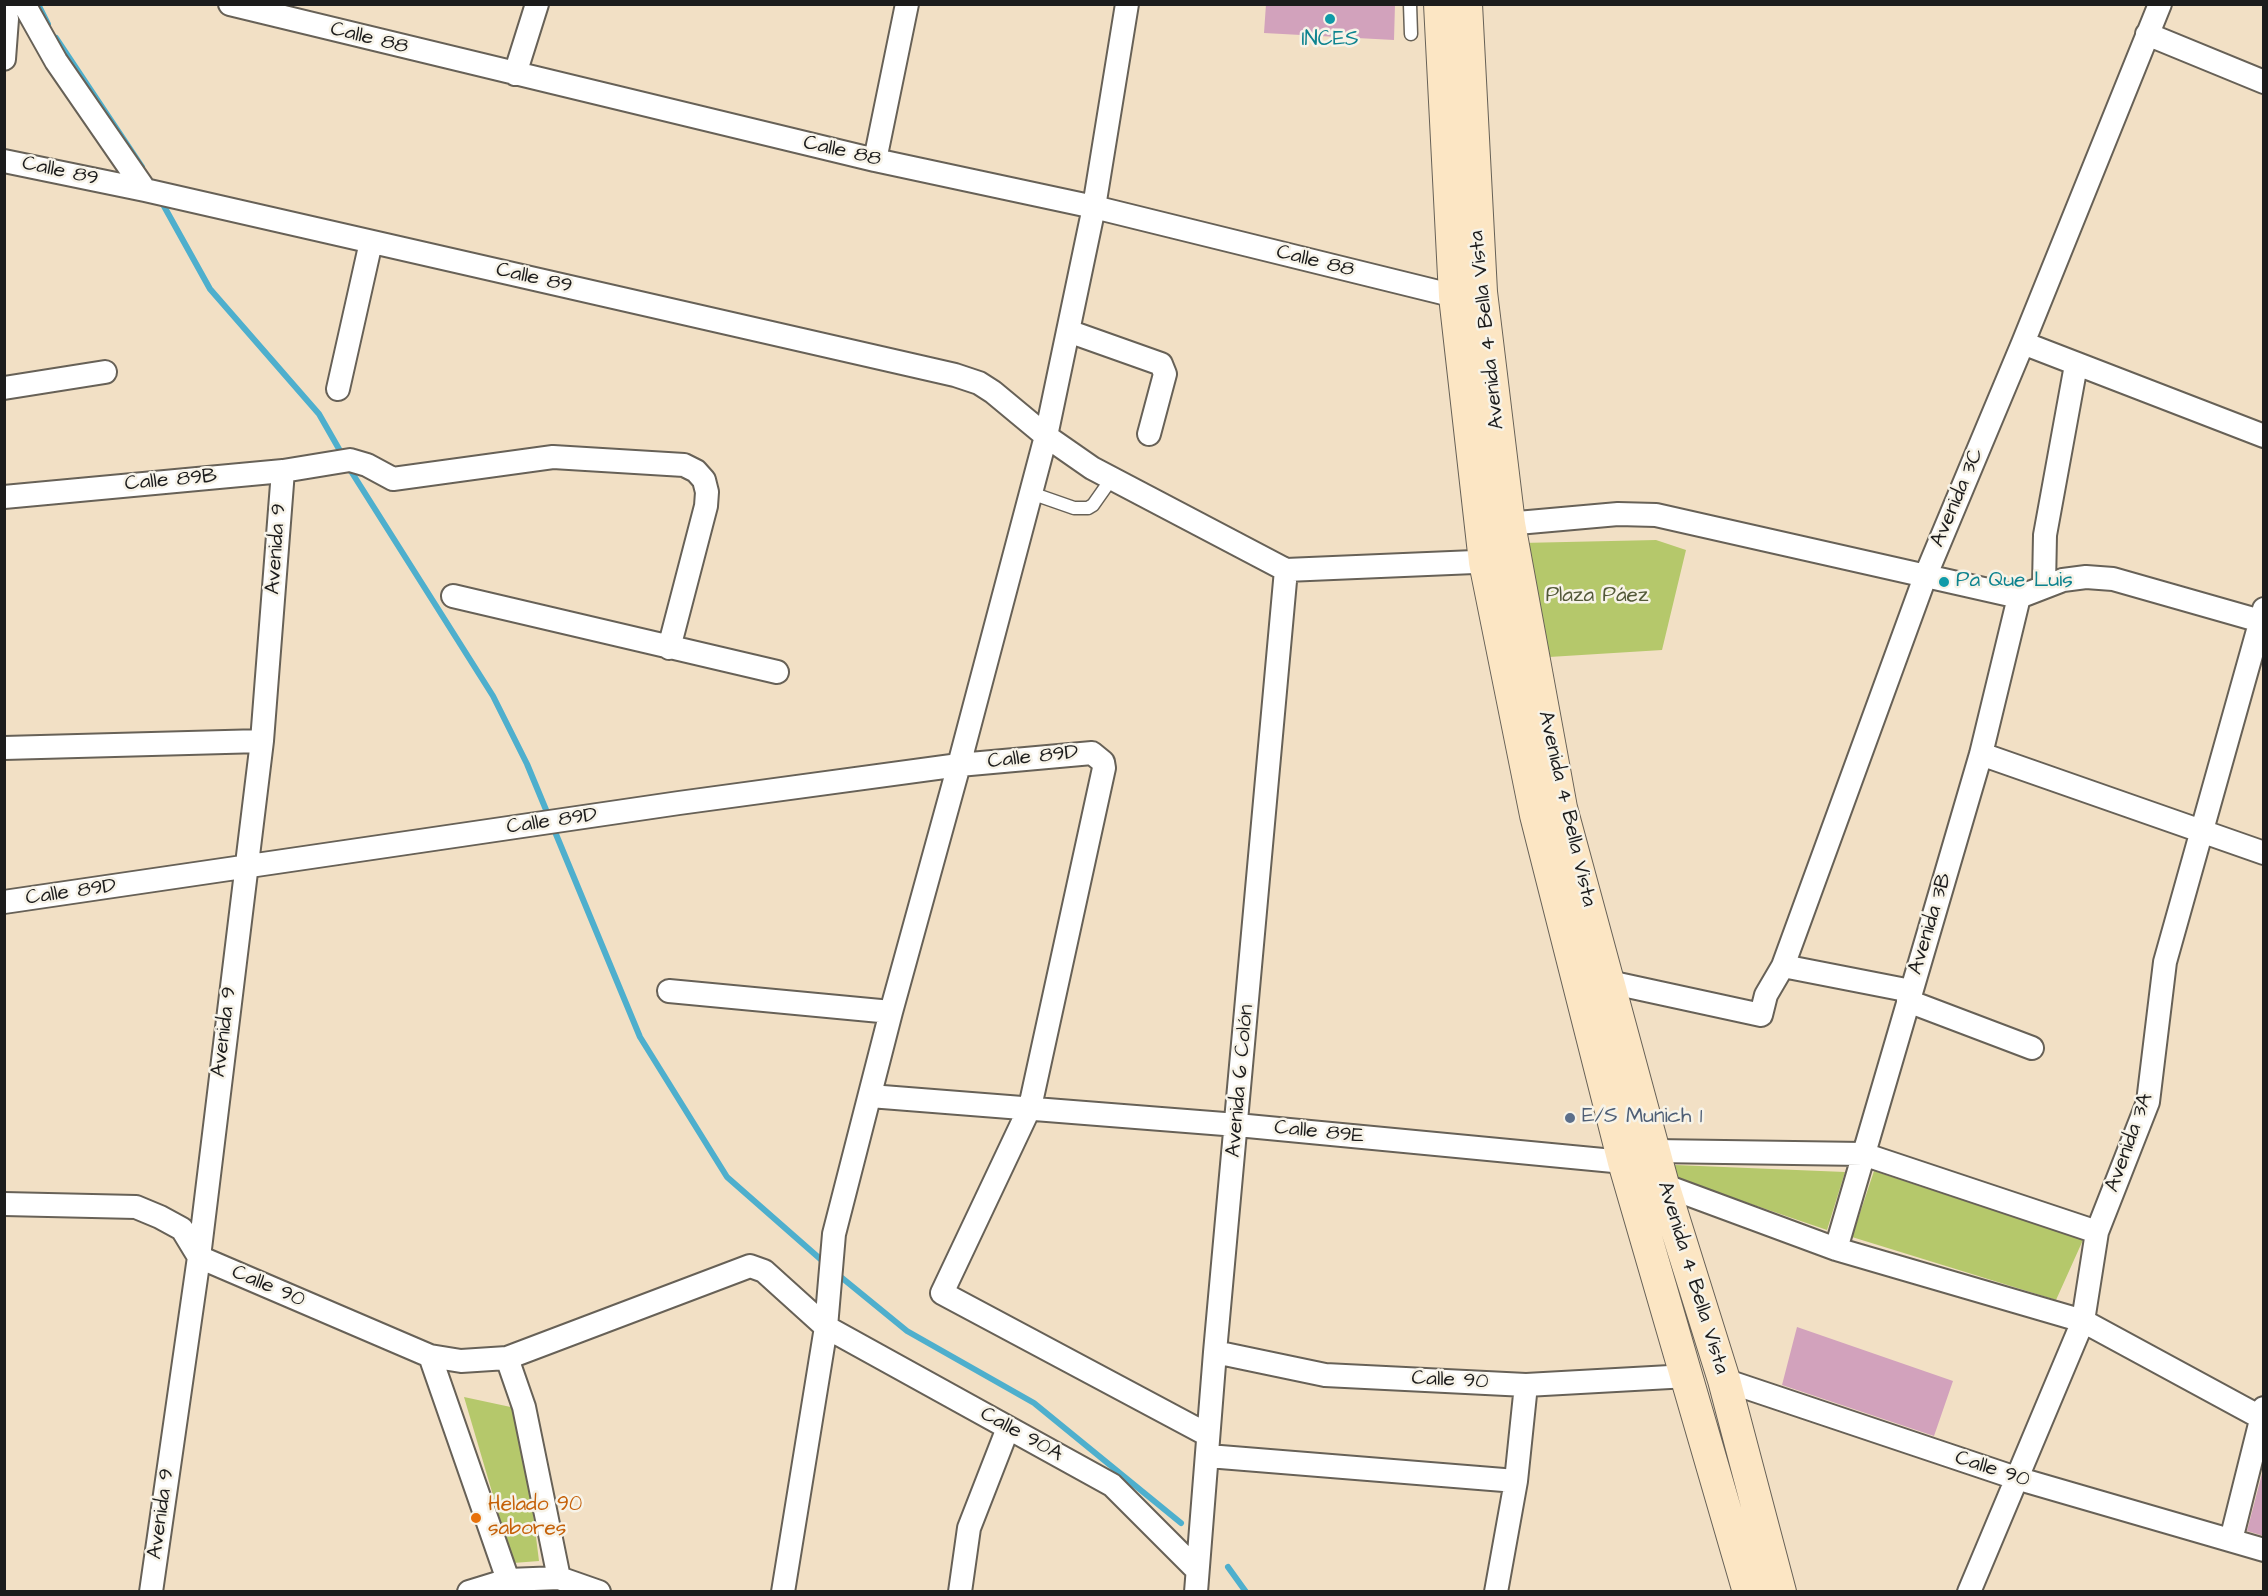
<!DOCTYPE html>
<meta charset="utf-8">
<style>
body{margin:0}
#map{position:relative;width:2268px;height:1596px;overflow:hidden;background:#f2e0c5;font-family:"Architects Daughter",sans-serif}
canvas{display:block}
.frame{position:absolute;inset:0;border:6px solid #1c1c1c;pointer-events:none}
</style>
<div id="map">
<canvas width="2268" height="1596"></canvas>
<div class="frame"></div>
</div>
<script>
const ctx = document.querySelector('canvas').getContext('2d');
ctx.lineJoin = 'round';
function fillPath(path, color) {
  ctx.fillStyle = color;
  ctx.fill(path, 'evenodd');
}
function shape(rows) {
  const path = new Path2D();
  for (const r of rows) {
    path.moveTo(r[0], r[1]);
    for (let i = 2; i < r.length; i += 2) path.lineTo(r[i], r[i + 1]);
  }
  return path;
}
function stroke(path, color, width, dash) {
  ctx.strokeStyle = color;
  ctx.lineWidth = width;
  ctx.lineCap = dash ? 'butt' : 'round';
  ctx.setLineDash(dash || []);
  ctx.stroke(path);
}
function write(font, color, halo, rows, align = 'center') {
  ctx.font = font + ' "Architects Daughter",sans-serif';
  ctx.lineWidth = 5;
  ctx.setLineDash([]);
  ctx.textBaseline = 'middle';
  ctx.strokeStyle = halo;
  ctx.fillStyle = color;
  for (const [text, x, y, turn = 0] of rows) {
    ctx.save();
    ctx.translate(x, y);
    ctx.rotate((+turn || 0) * Math.PI / 180);
    ctx.textAlign = isNaN(turn) ? turn : align;
    if (halo) ctx.strokeText(text, 0, 0);
    ctx.fillText(text, 0, 0);
    ctx.restore();
  }
}
fillPath(shape([
 [1656,540,1686,550,1662,650,1533,658,1521,543],
 [1675,1165,1845,1172,1827,1230,1672,1177],
 [1874,1171,2083,1240,2056,1300,1852,1237],
 [464,1397,520,1409,539,1561,513,1563]
]), '#b5c86b');
stroke(shape([
 [38,4,48,24],
 [56,38,142,167],
 [160,199,210,289,319,414,343,456],
 [349,468,493,696,527,764,549,817],
 [553,827,640,1037,727,1177,826,1264],
 [836,1273,907,1331,1034,1403,1181,1523],
 [1228,1567,1246,1592]
]), '#4eafcd', 6);
fillPath(shape([
 [1266,4,1395,4,1394,40,1264,33],
 [1797,1327,1953,1381,1934,1436,1782,1385],
 [2264,1466,2264,1536,2247,1531]
]), '#d2a2bc');
const lane = shape([
 [1410,4,1411,34],
 [1031,493,1074,508,1088,508,1093,505,1112,478]
]);
const street = shape([
 [24,4,56,61,145,190],
 [230,4,875,160,1094,207,1455,296],
 [4,7,7,19,4,59],
 [2147,34,2264,82],
 [515,74,537,4],
 [875,160,907,4],
 [4,161,145,190,955,375,979,383,993,392,1046,436,1092,468,1286,570,1498,561],
 [1068,331,1161,364,1165,374,1149,434],
 [2023,343,2264,436],
 [4,388,105,372],
 [338,389,371,242],
 [4,497,283,471,350,460,367,465,393,479,553,457,684,465,696,471,704,480,707,492,706,506,669,648],
 [1495,525,1618,514,1656,515,2019,597,2063,580,2086,577,2113,579,2264,622],
 [2044,586,2045,535,2076,365],
 [453,596,777,672],
 [4,748,262,741],
 [1981,754,2264,853],
 [4,902,679,803,959,765,1092,753,1103,762,1104,768,1030,1107,942,1293,1208,1435],
 [1783,966,1911,991],
 [1609,982,1761,1015,1766,995,1783,966,1925,577,2023,343,2160,4],
 [669,991,891,1012],
 [1908,1001,2032,1048],
 [870,1096,1237,1125,1624,1162,1663,1185,1836,1249,2083,1321,2260,1417],
 [1642,1156,1655,1151,1863,1154,2097,1232],
 [4,1204,136,1207,160,1217,182,1229,199,1257,430,1356,461,1361,507,1358,750,1266,764,1271,826,1327,1112,1485,1196,1569],
 [1836,1249,1981,754,2019,597],
 [1215,1352,1325,1375,1526,1385,1688,1376],
 [430,1356,508,1580,508,1592],
 [507,1358,524,1407,559,1578],
 [1724,1380,2016,1478,2264,1550],
 [1208,1456,1516,1481],
 [2231,1540,2264,1408],
 [151,1592,199,1257,262,741,283,471],
 [469,1592,508,1580,559,1578,599,1592],
 [783,1592,826,1327,834,1234,891,1012,959,765,1046,436,1094,207,1127,4],
 [960,1592,969,1528,1008,1428],
 [1196,1592,1215,1352,1286,570],
 [1496,1592,1516,1481,1526,1385],
 [1969,1592,2083,1321,2097,1232,2148,1102,2165,962,2264,609]
]);
const secondary = shape([
 [1440,4,1455,296,1485,562,1536,815,1624,1162,1749,1592],
 [1466,4,1481,292,1509,524,1561,808,1663,1185,1724,1380,1780,1592]
]);
stroke(lane, '#676157', 15);
stroke(street, '#676157', 26);
stroke(secondary, '#676157', 34);
stroke(lane, '#fff', 12);
stroke(street, '#fff', 22);
stroke(secondary, '#fce6c4', 32);
for (const [x, y, r, color] of [
 [1330,19,6,"#0f9aa8"],
 [1944,582,6,"#0f9aa8"],
 [1570,1118,6,"#5c6f8a"],
 [476,1518,6,"#e8710a"]
]) {
  const dot = new Path2D();
  dot.arc(x, y, r, 0, 2 * Math.PI);
  ctx.fillStyle = color;
  ctx.fill(dot);
  stroke(dot, '#f7f3e8', 2);
}
write('21px', '#1c1c1c', '#f7f3e8', [
 ["Calle 88",369,39,14],
 ["Calle 88",842,152,13],
 ["Calle 89",60,172,12],
 ["Calle 88",1315,262,14],
 ["Calle 89",534,279,13],
 ["Avenida 4 Bella Vista",1488,330,-96],
 ["Calle 89B",171,481,-5],
 ["Avenida 3C",1958,498,-67],
 ["Avenida 9",277,549,-86],
 ["Calle 89D",1033,758,-6],
 ["Avenida 4 Bella Vista",1566,809,77],
 ["Calle 89D",552,822,-8],
 ["Calle 89D",71,893,-8],
 ["Avenida 3B",1931,924,-73],
 ["Avenida 9",225,1032,-83],
 ["Avenida 6 Colón",1241,1081,-85],
 ["Calle 89E",1319,1133,6],
 ["Avenida 3A",2130,1143,-70],
 ["Avenida 4 Bella Vista",1692,1278,73],
 ["Calle 90",268,1287,23],
 ["Calle 90",1450,1381,3],
 ["Calle 90A",1021,1435,29],
 ["Calle 90",1992,1470,18],
 ["Avenida 9",162,1514,-82]
]);
write('21px', '#0d838f', '#f7f3e8', [
 ["INCES",1330,41],
 ["Pa Que Luis",1956,582,"left"]
]);
write('21px', '#525838', '#f7f3e8', [
 ["Plaza Páez",1597,597]
]);
write('21px', '#4e5e75', '#f7f3e8', [
 ["E/S Munich 1",1582,1118]
], 'left');
write('21px', '#c56008', '#f7f3e8', [
 ["Helado 90",488,1506],
 ["sabores",488,1530]
], 'left');
</script>
